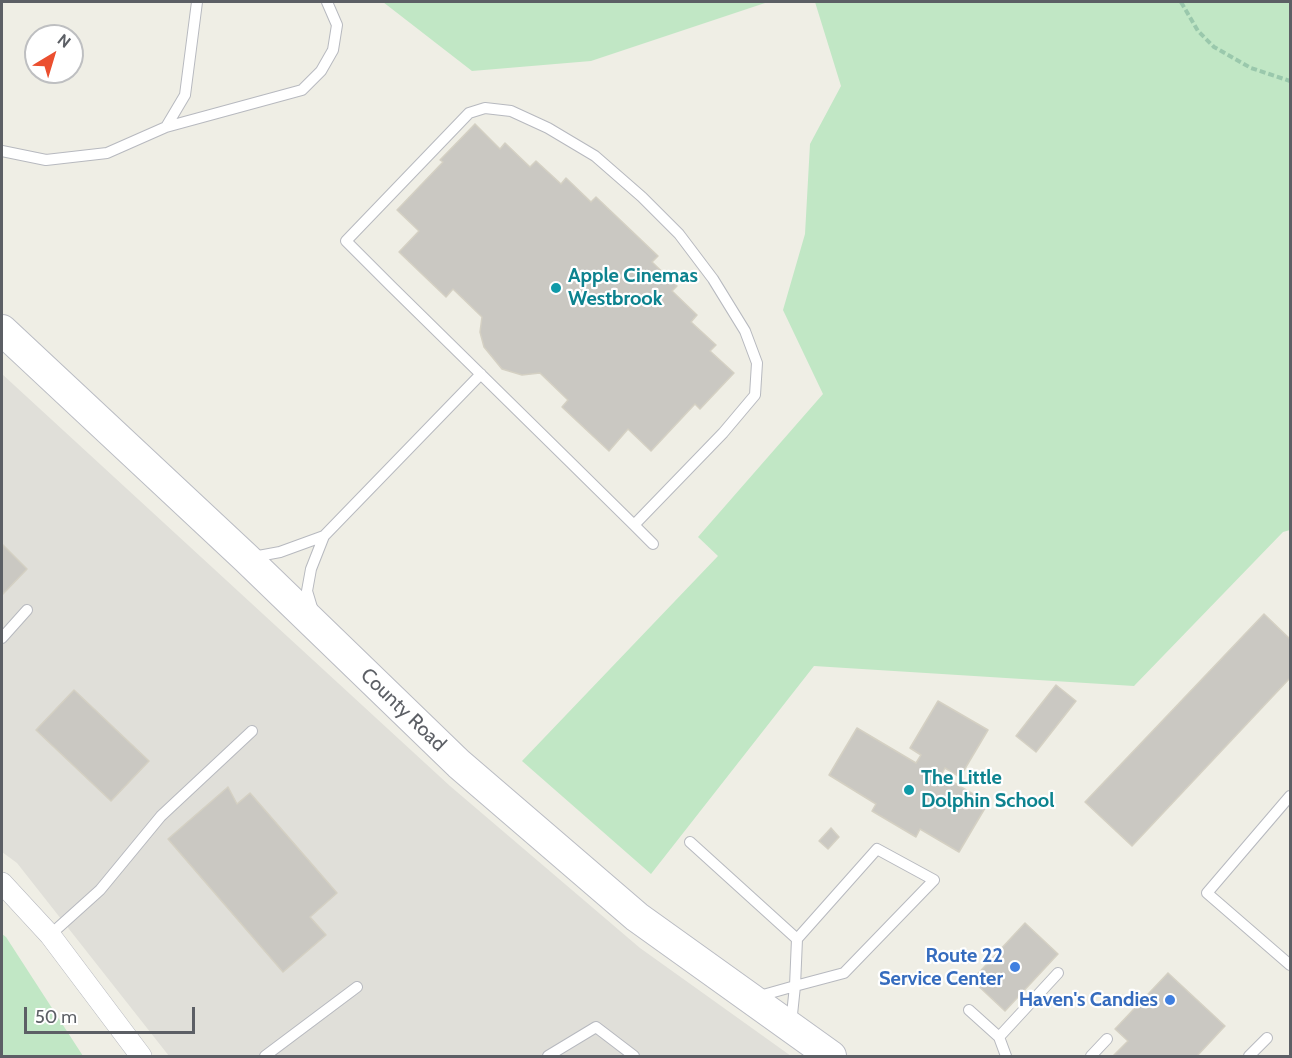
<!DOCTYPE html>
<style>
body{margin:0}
#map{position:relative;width:1292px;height:1058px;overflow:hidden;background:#efeee5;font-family:Cabin,sans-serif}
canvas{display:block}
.frame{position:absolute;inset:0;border:3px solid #5c5f65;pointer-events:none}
.north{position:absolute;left:24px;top:24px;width:60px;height:60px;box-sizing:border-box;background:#fff;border:2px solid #bebfc1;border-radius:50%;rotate:38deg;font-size:16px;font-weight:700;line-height:24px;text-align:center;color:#5c5f65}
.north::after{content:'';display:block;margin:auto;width:21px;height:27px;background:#eb4f2f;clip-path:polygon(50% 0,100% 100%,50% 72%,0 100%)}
.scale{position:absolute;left:24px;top:1007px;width:171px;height:27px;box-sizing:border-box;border:3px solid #5c5f65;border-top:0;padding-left:8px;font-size:18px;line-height:21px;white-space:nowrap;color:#5c5f65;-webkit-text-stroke:4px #fff;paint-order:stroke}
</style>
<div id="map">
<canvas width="1292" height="1058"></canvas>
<div class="frame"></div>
<div class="north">N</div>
<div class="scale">50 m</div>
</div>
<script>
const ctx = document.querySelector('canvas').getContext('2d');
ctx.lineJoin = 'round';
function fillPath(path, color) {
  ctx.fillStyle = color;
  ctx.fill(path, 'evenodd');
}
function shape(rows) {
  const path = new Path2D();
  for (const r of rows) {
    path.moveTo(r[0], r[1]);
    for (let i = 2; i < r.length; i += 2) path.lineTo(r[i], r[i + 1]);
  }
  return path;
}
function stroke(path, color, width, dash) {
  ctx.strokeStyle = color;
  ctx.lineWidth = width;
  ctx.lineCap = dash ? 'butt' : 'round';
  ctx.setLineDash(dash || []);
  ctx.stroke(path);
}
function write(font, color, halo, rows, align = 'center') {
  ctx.font = font + ' Cabin,sans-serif';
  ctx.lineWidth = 4.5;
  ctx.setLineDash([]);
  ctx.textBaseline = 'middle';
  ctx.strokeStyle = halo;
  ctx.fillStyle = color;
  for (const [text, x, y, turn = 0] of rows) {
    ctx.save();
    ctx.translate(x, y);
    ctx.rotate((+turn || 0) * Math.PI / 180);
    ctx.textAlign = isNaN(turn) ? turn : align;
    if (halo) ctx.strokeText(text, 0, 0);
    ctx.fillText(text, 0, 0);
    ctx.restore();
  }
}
fillPath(shape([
 [2,374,450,786,640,948,791,1056,169,1056,17,863,2,852]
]), '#e0dfd9');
fillPath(shape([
 [383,2,768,2,591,61,472,71],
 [815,2,1290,2,1290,530,1283,532,1134,686,814,666,651,874,522,761,718,556,698,537,823,394,783,310,805,234,810,144,841,86],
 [2,934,6,937,83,1056,2,1056]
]), '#c1e7c5');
const building = shape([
 [475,124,500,149,505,143,530,167,536,161,561,184,566,178,591,202,596,197,658,256,652,262,677,286,672,291,697,315,691,322,716,345,710,351,734,373,700,409,695,404,651,451,628,429,609,451,562,407,568,400,540,373,522,375,502,369,484,347,480,332,482,317,453,289,446,297,399,252,419,231,397,210,443,162,440,160,475,124],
 [2,544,27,569,2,595,2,544],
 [1264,614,1290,639,1290,678,1132,846,1085,802,1264,614],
 [1056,685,1076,701,1036,752,1016,736,1056,685],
 [74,690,149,761,111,801,36,730,74,690],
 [938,701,988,730,960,777,945,768,941,775,988,803,959,852,920,829,916,837,872,811,876,804,829,775,857,728,916,763,921,755,910,748,938,701],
 [228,787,237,804,250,793,337,893,310,917,326,935,283,972,168,839,228,787],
 [831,828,839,837,828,849,819,841,831,828],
 [1025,923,1058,954,1005,1011,972,980,1025,923],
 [1168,973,1225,1026,1197,1056,1113,1056,1128,1041,1115,1029,1168,973]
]);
fillPath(building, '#cac8c2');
stroke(building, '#d4d0c3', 1.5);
const service = shape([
 [166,127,185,95,197,2],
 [2,151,46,160,107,153,166,127,302,90,321,71,333,50,337,25,327,2],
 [634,525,723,433,755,395,757,363,745,331,713,279,679,234,642,197,595,156,548,128,511,111,485,108,469,113,346,241,391,286,567,459,634,525,653,544],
 [253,557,280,552,324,536],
 [313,611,307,591,311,569,324,536,481,374],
 [2,638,27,610],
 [1290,796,1207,893,1290,965],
 [690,842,797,939],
 [50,935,100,890,161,816,252,731],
 [756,997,795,986,797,939,877,849,934,880,844,973,795,986,791,1024],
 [969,1010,999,1037],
 [265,1056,357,987],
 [548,1056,596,1027,634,1056],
 [1006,1056,999,1037,1058,973],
 [1091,1056,1107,1039],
 [1249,1056,1267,1038]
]);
const minor = shape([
 [2,883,50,935,141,1056]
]);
const secondary = shape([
 [2,330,246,558,459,764,637,917,831,1056]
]);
stroke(service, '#b7b9bf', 12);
stroke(minor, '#b7b9bf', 22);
stroke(secondary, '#babcc3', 32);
stroke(shape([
 [1181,2,1198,31,1214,47,1251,68,1290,81]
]), '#9ac8ac', 4, [6, 3]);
stroke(service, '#fff', 10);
stroke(minor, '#fff', 21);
stroke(secondary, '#fff', 30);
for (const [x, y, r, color] of [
 [556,288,6,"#0f9aa8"],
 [909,790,6,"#0f9aa8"],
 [1015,967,6,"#3f7fe0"],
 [1170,1000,6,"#3f7fe0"]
]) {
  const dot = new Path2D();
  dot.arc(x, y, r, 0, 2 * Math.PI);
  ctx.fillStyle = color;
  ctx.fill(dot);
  stroke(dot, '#fff', 2);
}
write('bold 20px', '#0d838f', '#fff', [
 ["Apple Cinemas",568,276],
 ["Westbrook",568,299],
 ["The Little",921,778],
 ["Dolphin School",921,801]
], 'left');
write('20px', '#5c5f65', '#fff', [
 ["County Road",403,710,44]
]);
write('bold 20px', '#366cbe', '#fff', [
 ["Route 22",1003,956],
 ["Service Center",1003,979],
 ["Haven's Candies",1158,1000]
], 'right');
</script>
